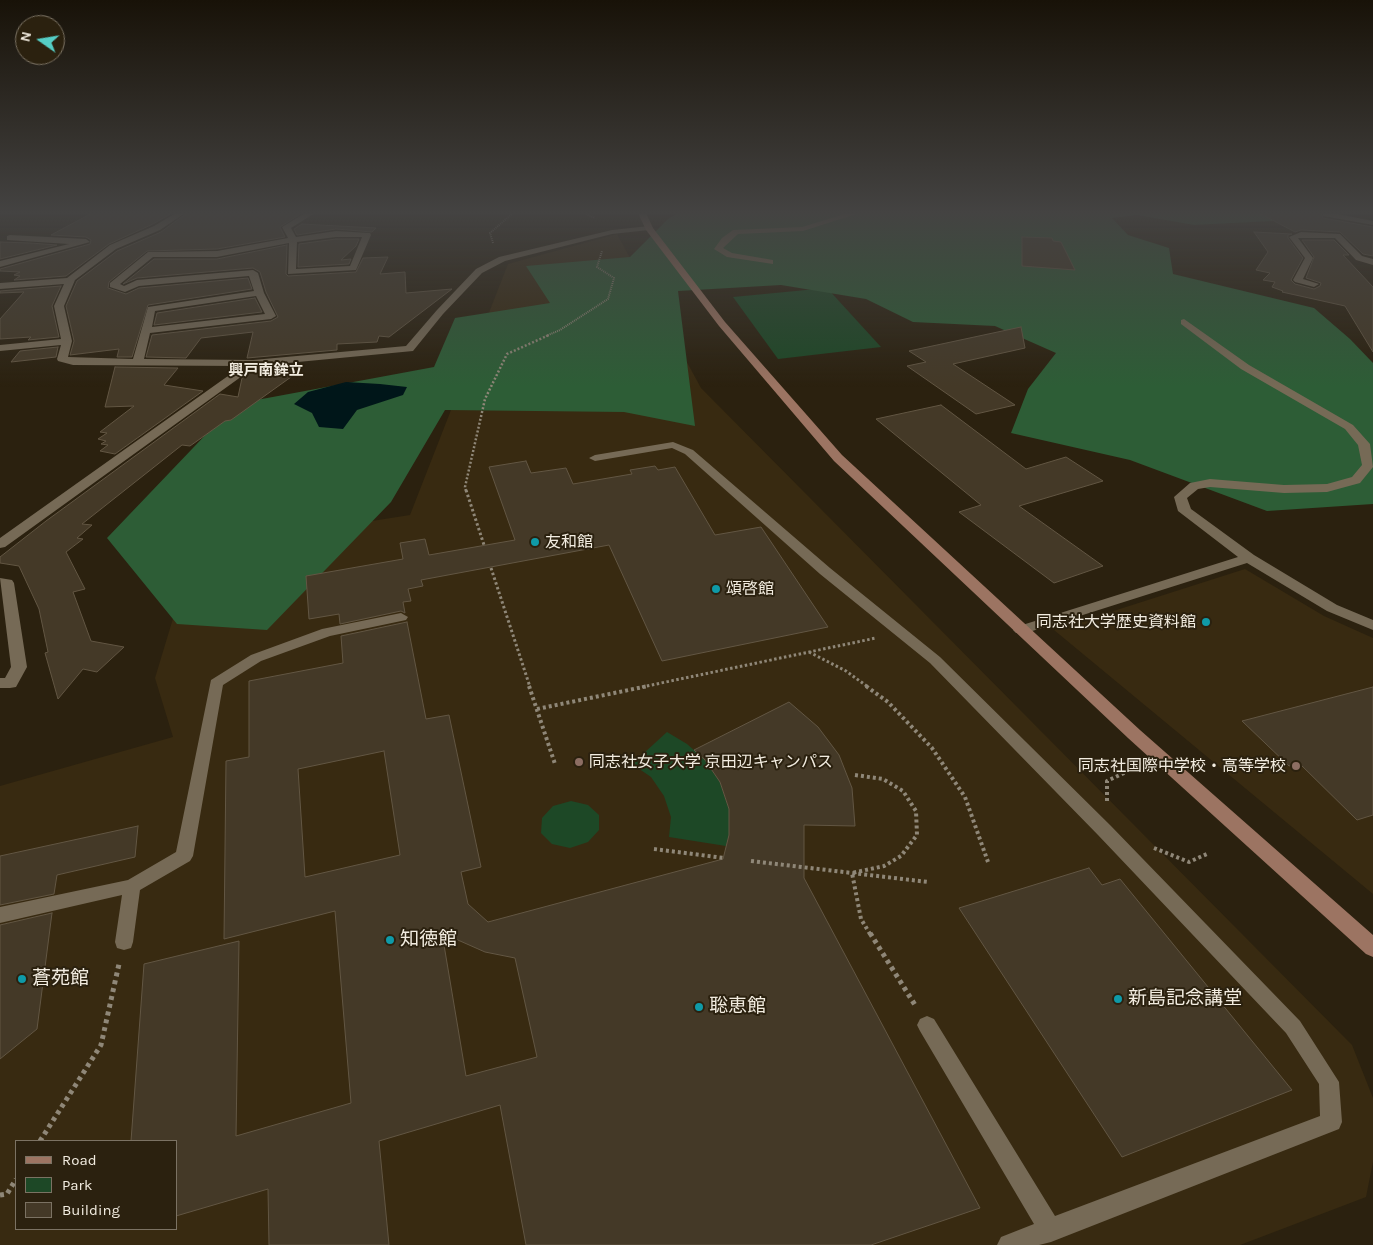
<!DOCTYPE html>
<meta charset="utf-8">
<style>
body{margin:0}
#map{position:relative;width:1373px;height:1245px;overflow:hidden;background:#2b210f;font-family:Karla,sans-serif}
canvas{display:block}
.legend{position:absolute;left:15px;top:1140px;width:162px;height:90px;box-sizing:border-box;background:#2b210f;border:1px solid #7b7263;margin:0;padding:6px 9px;list-style:none;font-size:15px;color:#f2ece0}
.legend li{display:flex;align-items:center;gap:10px;height:25px}
.legend b{width:25px;border:1px solid #7b7263}
.north{position:absolute;left:15px;top:15px;width:50px;height:50px;box-sizing:border-box;background:#2b210f;border:1px solid #7b7263;border-radius:50%;rotate:283deg;font-size:14px;font-weight:700;line-height:20px;text-align:center;color:#f2ece0}
.north::after{content:'';display:block;margin:auto;width:18px;height:22px;background:#55cec5;clip-path:polygon(50% 0,100% 100%,50% 72%,0 100%)}
</style>
<div id="map">
<canvas width="1373" height="1245"></canvas>
<ul class="legend">
<li><b style="height:6px;background:#9c7462"></b>Road</li>
<li><b style="height:14px;background:#1d4826"></b>Park</li>
<li><b style="height:14px;background:#443927"></b>Building</li>
</ul>
<div class="north">N</div>
</div>
<script>
const ctx = document.querySelector('canvas').getContext('2d');
ctx.lineJoin = 'round';
function fillPath(path, color) {
  ctx.fillStyle = color;
  ctx.fill(path, 'evenodd');
}
function shape(rows) {
  const path = new Path2D();
  for (const r of rows) {
    path.moveTo(r[0], r[1]);
    for (let i = 2; i < r.length; i += 2) path.lineTo(r[i], r[i + 1]);
  }
  return path;
}
function stroke(path, color, width, dash) {
  ctx.strokeStyle = color;
  ctx.lineWidth = width;
  ctx.lineCap = dash ? 'butt' : 'round';
  ctx.setLineDash(dash || []);
  ctx.stroke(path);
}
function write(font, color, halo, rows, align = 'center') {
  ctx.font = font + ' Karla,"Noto Sans JP",sans-serif';
  ctx.lineWidth = 4;
  ctx.setLineDash([]);
  ctx.textBaseline = 'middle';
  ctx.strokeStyle = halo;
  ctx.fillStyle = color;
  for (const [text, x, y, turn = 0] of rows) {
    ctx.save();
    ctx.translate(x, y);
    ctx.rotate((+turn || 0) * Math.PI / 180);
    ctx.textAlign = isNaN(turn) ? turn : align;
    if (halo) ctx.strokeText(text, 0, 0);
    ctx.fillText(text, 0, 0);
    ctx.restore();
  }
}
fillPath(shape([
 [617,234,701,388,1352,1045,1373,1098,1373,1162,1366,1197,1240,1245,0,1245,0,786,173,737,155,678,194,549,410,515,508,264],
 [16,1141,176,1141,176,1229,16,1229],
 [1245,569,1324,616,1373,638,1373,894,1054,630]
]), '#382a11');
fillPath(shape([
 [827,288,881,347,778,359,733,297],
 [667,732,687,744,705,760,720,782,729,809,729,835,726,846,669,837,671,817,664,796,651,777,632,764],
 [571,801,588,805,599,815,599,830,588,842,570,848,552,844,541,833,542,818,553,806]
]), '#1d4826');
fillPath(shape([
 [678,213,1307,213,1312,219,1194,225,1137,215,1112,218,1128,235,1169,248,1173,274,1314,308,1350,339,1373,363,1373,504,1267,511,1130,460,1011,433,1028,389,1056,353,995,326,913,322,866,299,781,285,678,291,695,426,624,412,445,410,391,502,267,630,177,624,107,538,235,404,434,367,455,318,550,303,526,266,630,257,668,219]
]), '#2d5d36');
fillPath(shape([
 [346,382,380,384,407,387,403,395,357,410,343,429,319,427,312,413,294,404,308,392]
]), '#001619');
const building = shape([
 [92,213,172,213,153,224,109,244,66,276,14,280,20,276,14,275,20,272,0,271,0,269,90,244,91,240,86,237,51,235,92,213],
 [187,213,302,213,280,227,285,237,217,249,147,251,109,282,108,288,126,294,139,288,248,278,252,289,148,305,132,357,117,357,119,349,70,355,74,341,66,306,77,281,117,251,161,232,187,213],
 [1259,213,1321,213,1323,218,1373,227,1373,256,1363,254,1340,232,1301,230,1295,232,1259,213],
 [302,224,376,228,372,232,336,229,297,235,294,229,302,224],
 [1254,232,1292,234,1288,235,1288,238,1303,258,1291,280,1295,284,1314,289,1320,286,1321,283,1306,278,1314,257,1302,240,1334,240,1349,255,1343,255,1373,287,1373,352,1345,306,1282,292,1283,291,1272,287,1275,282,1263,280,1270,273,1256,270,1268,252,1254,232],
 [1022,237,1052,238,1053,241,1061,242,1075,270,1022,266,1022,237],
 [336,239,359,239,356,246,341,260,351,259,349,264,298,267,299,244,336,239],
 [0,242,30,243,57,245,0,259,0,242],
 [287,245,286,274,288,276,356,272,363,258,388,257,380,274,405,272,406,293,452,289,389,337,379,336,377,342,337,344,337,350,247,358,253,332,201,338,186,358,146,357,152,335,271,321,278,317,266,292,260,272,253,268,137,278,123,284,154,259,217,259,287,245],
 [61,286,52,306,59,337,28,340,31,337,0,339,0,319,24,292,0,293,0,291,61,286],
 [255,298,262,312,154,325,157,313,255,298],
 [1021,327,1025,348,953,364,1015,405,976,414,907,366,926,362,909,351,1021,327],
 [58,347,56,357,11,362,20,351,58,347],
 [299,364,298,372,231,420,225,421,190,446,182,445,82,524,92,525,77,538,83,539,66,552,85,589,73,592,91,641,124,647,97,672,83,669,58,699,45,653,48,652,39,609,19,566,0,563,0,557,46,521,220,394,238,397,242,378,257,368,299,364],
 [115,367,178,368,164,385,203,391,115,454,100,451,108,445,101,444,106,441,98,439,107,433,100,432,134,406,105,407,115,367],
 [941,405,1026,469,1066,457,1103,481,1019,506,1103,566,1054,583,959,512,981,505,876,419,941,405],
 [526,461,531,473,566,468,573,484,632,474,630,470,655,466,658,470,675,467,715,535,761,527,828,627,662,661,609,545,421,580,423,586,408,589,411,601,403,602,405,613,401,611,340,624,339,614,309,619,306,576,403,559,400,543,425,539,429,555,515,540,489,467,526,461],
 [407,622,426,719,449,715,481,867,461,872,468,904,488,922,723,859,729,835,729,809,720,782,705,760,694,750,789,702,818,727,839,755,852,788,855,826,804,825,804,878,980,1208,871,1245,526,1245,500,1105,379,1141,389,1245,269,1245,268,1189,176,1216,176,1141,131,1141,144,964,239,941,236,1136,351,1103,335,911,224,939,226,761,249,757,249,681,343,663,341,636,407,622],
 [384,751,400,855,305,877,298,769,384,751],
 [442,933,485,952,515,958,537,1057,466,1076,442,933],
 [1373,687,1373,815,1357,820,1299,763,1289,766,1242,721,1373,687],
 [138,826,135,857,57,875,54,894,0,905,0,856,138,826],
 [1089,868,1102,885,1120,879,1292,1090,1122,1157,959,908,1089,868],
 [52,913,37,1029,0,1059,0,925,52,913]
]);
fillPath(building, '#443927');
stroke(building, '#625643', 1);
stroke(shape([
 [584,213,595,218],
 [493,243,490,233,513,213],
 [546,336,560,330,608,299,614,278,597,267,602,251]
]), '#8f8778', 2, [1, 1]);
stroke(shape([
 [466,491,465,487,485,399,507,354,549,335]
]), '#8f8778', 2.5, [2, 2]);
stroke(shape([
 [466,490,484,545],
 [491,568,530,687],
 [809,652,846,671,868,687],
 [642,687,876,638]
]), '#8f8778', 3, [2.5, 2.5]);
stroke(shape([
 [529,686,555,764],
 [866,686,888,702,932,748,965,797,988,862],
 [537,709,648,686],
 [855,775,883,779,903,791,916,811,917,835,901,856,884,866,852,873,861,919,870,934],
 [1107,801,1107,781,1126,772],
 [1154,848,1189,862,1209,853],
 [654,849,724,858],
 [751,861,928,882]
]), '#8f8778', 4, [3, 3]);
stroke(shape([
 [870,933,915,1005],
 [40,1141,101,1045,119,964],
 [0,1195,7,1194,16,1179]
]), '#8f8778', 5, [4, 4]);
fillPath(shape([
 [848,213,859,213,803,231,738,234,723,248,732,253,773,260,773,264,727,257,714,249,722,238,733,230,802,227,848,213],
 [673,442,693,450,830,568,940,657,1110,825,1300,1021,1339,1082,1342,1122,1339,1129,1051,1242,1039,1245,997,1245,1001,1237,1034,1224,920,1031,917,1025,920,1019,927,1016,934,1019,1055,1216,1320,1116,1319,1084,1286,1033,1098,835,930,663,820,574,685,454,672,448,595,461,589,458,595,455,673,442],
 [401,613,408,617,406,620,330,636,261,661,223,685,193,856,190,861,140,890,133,942,131,948,124,950,117,948,115,942,122,895,0,923,0,907,128,880,176,852,211,680,251,655,322,629,401,613]
]), '#766a56');
fillPath(shape([
 [176,213,185,213,160,230,116,249,75,280,64,306,72,341,68,357,133,359,148,307,254,291,249,276,139,286,125,292,110,287,110,283,148,252,217,251,288,238,282,227,305,213,315,213,291,228,296,237,336,231,370,233,371,235,356,270,288,274,289,243,217,257,153,257,120,284,124,286,137,280,253,270,258,273,264,293,276,316,271,319,150,333,144,359,253,360,406,346,437,310,476,269,499,257,612,230,649,226,653,228,649,230,612,234,505,261,482,273,443,314,413,351,256,366,5,547,0,548,0,538,242,366,73,365,58,361,57,359,61,345,0,351,0,345,61,339,54,306,64,284,0,289,0,283,67,278,110,245,154,226,176,213],
 [336,237,362,237,350,266,296,269,297,242,336,237],
 [256,296,265,314,152,327,155,311,256,296],
 [1323,213,1333,213,1373,221,1373,225,1323,216,1323,213],
 [1301,232,1340,234,1362,256,1373,259,1373,265,1356,260,1335,238,1298,238,1313,258,1303,279,1319,284,1314,287,1295,282,1293,280,1305,258,1289,237,1301,232],
 [10,235,86,239,90,242,0,267,0,261,69,244,7,240,7,236,10,235],
 [1184,319,1249,365,1353,425,1370,444,1373,467,1360,483,1327,492,1284,493,1210,487,1198,489,1187,498,1191,509,1254,555,1337,605,1373,620,1373,630,1327,611,1247,563,1026,633,1016,633,1013,630,1016,627,1238,557,1178,511,1174,497,1190,483,1210,479,1284,485,1327,484,1352,477,1362,465,1358,445,1345,429,1241,369,1181,324,1181,320,1184,319],
 [0,578,12,580,14,583,27,667,16,687,10,688,0,688,0,678,5,678,11,667,0,578]
]), '#766a56');
fillPath(shape([
 [638,213,646,213,653,228,725,322,842,455,1140,730,1373,935,1373,957,1366,954,1128,738,834,461,719,326,646,230,638,213]
]), '#9c7462');
const sky = ctx.createLinearGradient(0, 0, 0, 387);
sky.addColorStop(0, '#181208');
sky.addColorStop(0.55, '#444342');
sky.addColorStop(1, '#44434200');
ctx.fillStyle = sky;
ctx.fillRect(0, 0, 1373, 387);
for (const [x, y, r, color] of [
 [535,542,5,"#0f9aa8"],
 [716,589,5,"#0f9aa8"],
 [1206,622,5,"#0f9aa8"],
 [579,762,5,"#8d6e63"],
 [1296,766,5,"#8d6e63"],
 [390,940,5,"#0f9aa8"],
 [22,979,5,"#0f9aa8"],
 [1118,999,5,"#0f9aa8"],
 [699,1007,5,"#0f9aa8"]
]) {
  const dot = new Path2D();
  dot.arc(x, y, r, 0, 2 * Math.PI);
  ctx.fillStyle = color;
  ctx.fill(dot);
  stroke(dot, '#2b210f', 2);
}
write('bold 15px', '#f2ece0', '#2b210f', [
 ["興戸南鉾立",266,371]
]);
write('16px', '#f2ece0', '#2b210f', [
 ["友和館",545,542],
 ["頌啓館",726,589],
 ["同志社大学歴史資料館",1196,622,"right"],
 ["同志社女子大学 京田辺キャンパス",589,762],
 ["同志社国際中学校・高等学校",1286,766,"right"]
], 'left');
write('19px', '#f2ece0', '#2b210f', [
 ["知徳館",400,940],
 ["蒼苑館",32,979],
 ["新島記念講堂",1128,999],
 ["聡恵館",709,1007]
], 'left');
</script>
